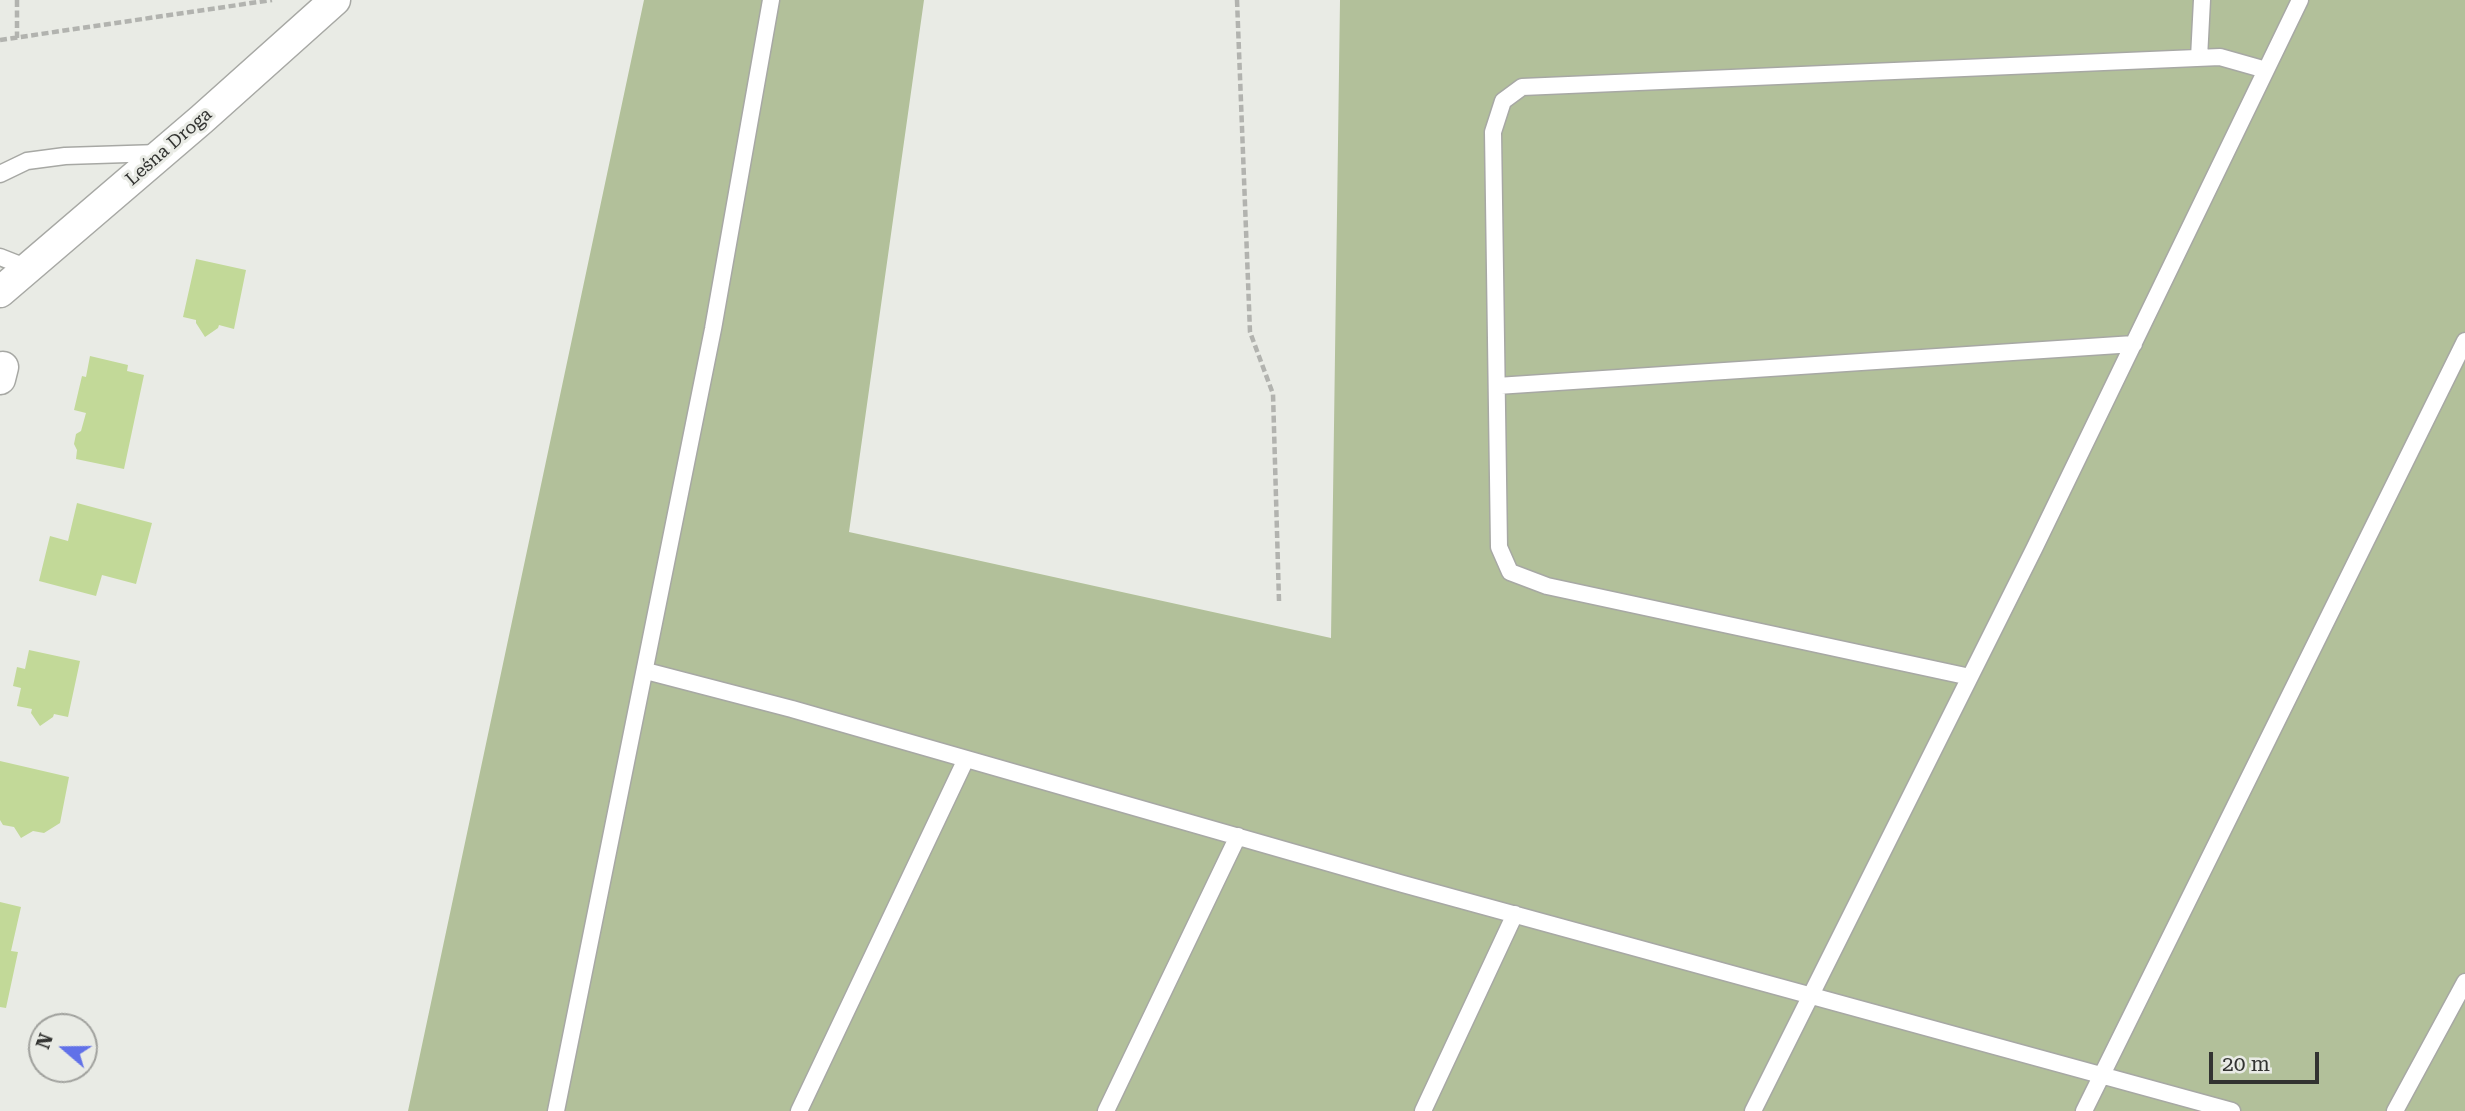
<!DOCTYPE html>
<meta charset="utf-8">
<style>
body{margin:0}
#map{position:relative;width:2465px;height:1111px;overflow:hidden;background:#e9ebe5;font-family:"Roboto Serif",serif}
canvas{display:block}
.north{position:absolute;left:28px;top:1013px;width:70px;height:70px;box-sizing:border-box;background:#e9ebe5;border:2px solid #a0a19d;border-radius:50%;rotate:290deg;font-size:19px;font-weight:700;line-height:28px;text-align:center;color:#323331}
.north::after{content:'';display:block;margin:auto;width:24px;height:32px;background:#6171e8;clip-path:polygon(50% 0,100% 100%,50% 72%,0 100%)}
.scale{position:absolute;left:2209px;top:1052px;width:110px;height:32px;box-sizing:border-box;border:4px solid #323331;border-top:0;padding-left:9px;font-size:21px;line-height:24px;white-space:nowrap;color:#323331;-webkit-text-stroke:5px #e9ebe5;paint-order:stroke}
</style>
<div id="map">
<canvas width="2465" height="1111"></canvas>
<div class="north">N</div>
<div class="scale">20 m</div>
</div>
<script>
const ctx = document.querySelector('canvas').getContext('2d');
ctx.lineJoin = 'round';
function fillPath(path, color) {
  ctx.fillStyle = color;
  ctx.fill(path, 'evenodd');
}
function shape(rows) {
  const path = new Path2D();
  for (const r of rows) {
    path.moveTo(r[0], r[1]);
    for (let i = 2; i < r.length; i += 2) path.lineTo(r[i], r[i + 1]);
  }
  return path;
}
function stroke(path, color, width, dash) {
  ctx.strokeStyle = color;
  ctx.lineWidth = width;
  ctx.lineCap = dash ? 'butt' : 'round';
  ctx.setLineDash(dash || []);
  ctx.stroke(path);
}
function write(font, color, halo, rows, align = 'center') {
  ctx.font = font + ' "Roboto Serif",serif';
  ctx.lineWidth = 6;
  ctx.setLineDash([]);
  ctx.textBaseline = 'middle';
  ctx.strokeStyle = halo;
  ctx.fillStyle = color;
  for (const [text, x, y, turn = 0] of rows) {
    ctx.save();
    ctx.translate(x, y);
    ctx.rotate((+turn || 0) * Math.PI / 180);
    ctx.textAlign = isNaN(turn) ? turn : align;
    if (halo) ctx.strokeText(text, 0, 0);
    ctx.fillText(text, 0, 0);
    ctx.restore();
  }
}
fillPath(shape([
 [644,0,924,0,849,532,1331,638,1340,0,2465,0,2465,1111,408,1111]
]), '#b2c09a');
fillPath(shape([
 [196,259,246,270,234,329,219,325,218,328,205,337,196,323,196,320,183,317],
 [90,356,128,365,127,371,144,375,124,469,76,459,77,450,74,444,76,434,81,431,86,413,74,410,82,376,86,377],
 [77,503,152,523,136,584,102,575,96,596,39,581,50,536,68,541],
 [29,650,80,661,68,717,54,714,53,717,40,726,31,713,32,709,17,706,21,688,13,686,17,667,25,669],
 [0,761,69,777,60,823,44,833,33,831,21,838,14,827,3,825,0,820],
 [0,902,21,907,11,951,18,952,6,1008,0,1007]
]), '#c2d998');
const lane = shape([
 [2199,58,2202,0],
 [0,174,27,161,65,156,159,153],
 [0,257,28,268],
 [1497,386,2134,344],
 [646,671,792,709,1403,884,2232,1111],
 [1970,677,1547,586,1510,572,1499,547,1493,132,1503,101,1522,87,2220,57,2266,70],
 [556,1111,713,329,771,0],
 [799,1111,966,759],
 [1106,1111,1238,836],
 [1423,1111,1515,914],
 [1753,1111,2034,549,2300,0],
 [2084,1111,2465,341],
 [2395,1111,2465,982]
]);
const street = shape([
 [0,292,202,119,335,0],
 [0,379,3,367]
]);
stroke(lane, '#a7a8a4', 19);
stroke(street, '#a7a8a4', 33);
stroke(shape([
 [17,0,17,38],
 [1237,0,1250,332,1273,394,1279,601],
 [0,40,272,0]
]), '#b2b3af', 4.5, [7, 3.5]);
stroke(lane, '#fff', 16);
stroke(street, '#fff', 30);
write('18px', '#323331', '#e9ebe5', [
 ["Leśna Droga",169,147,-41]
]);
</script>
